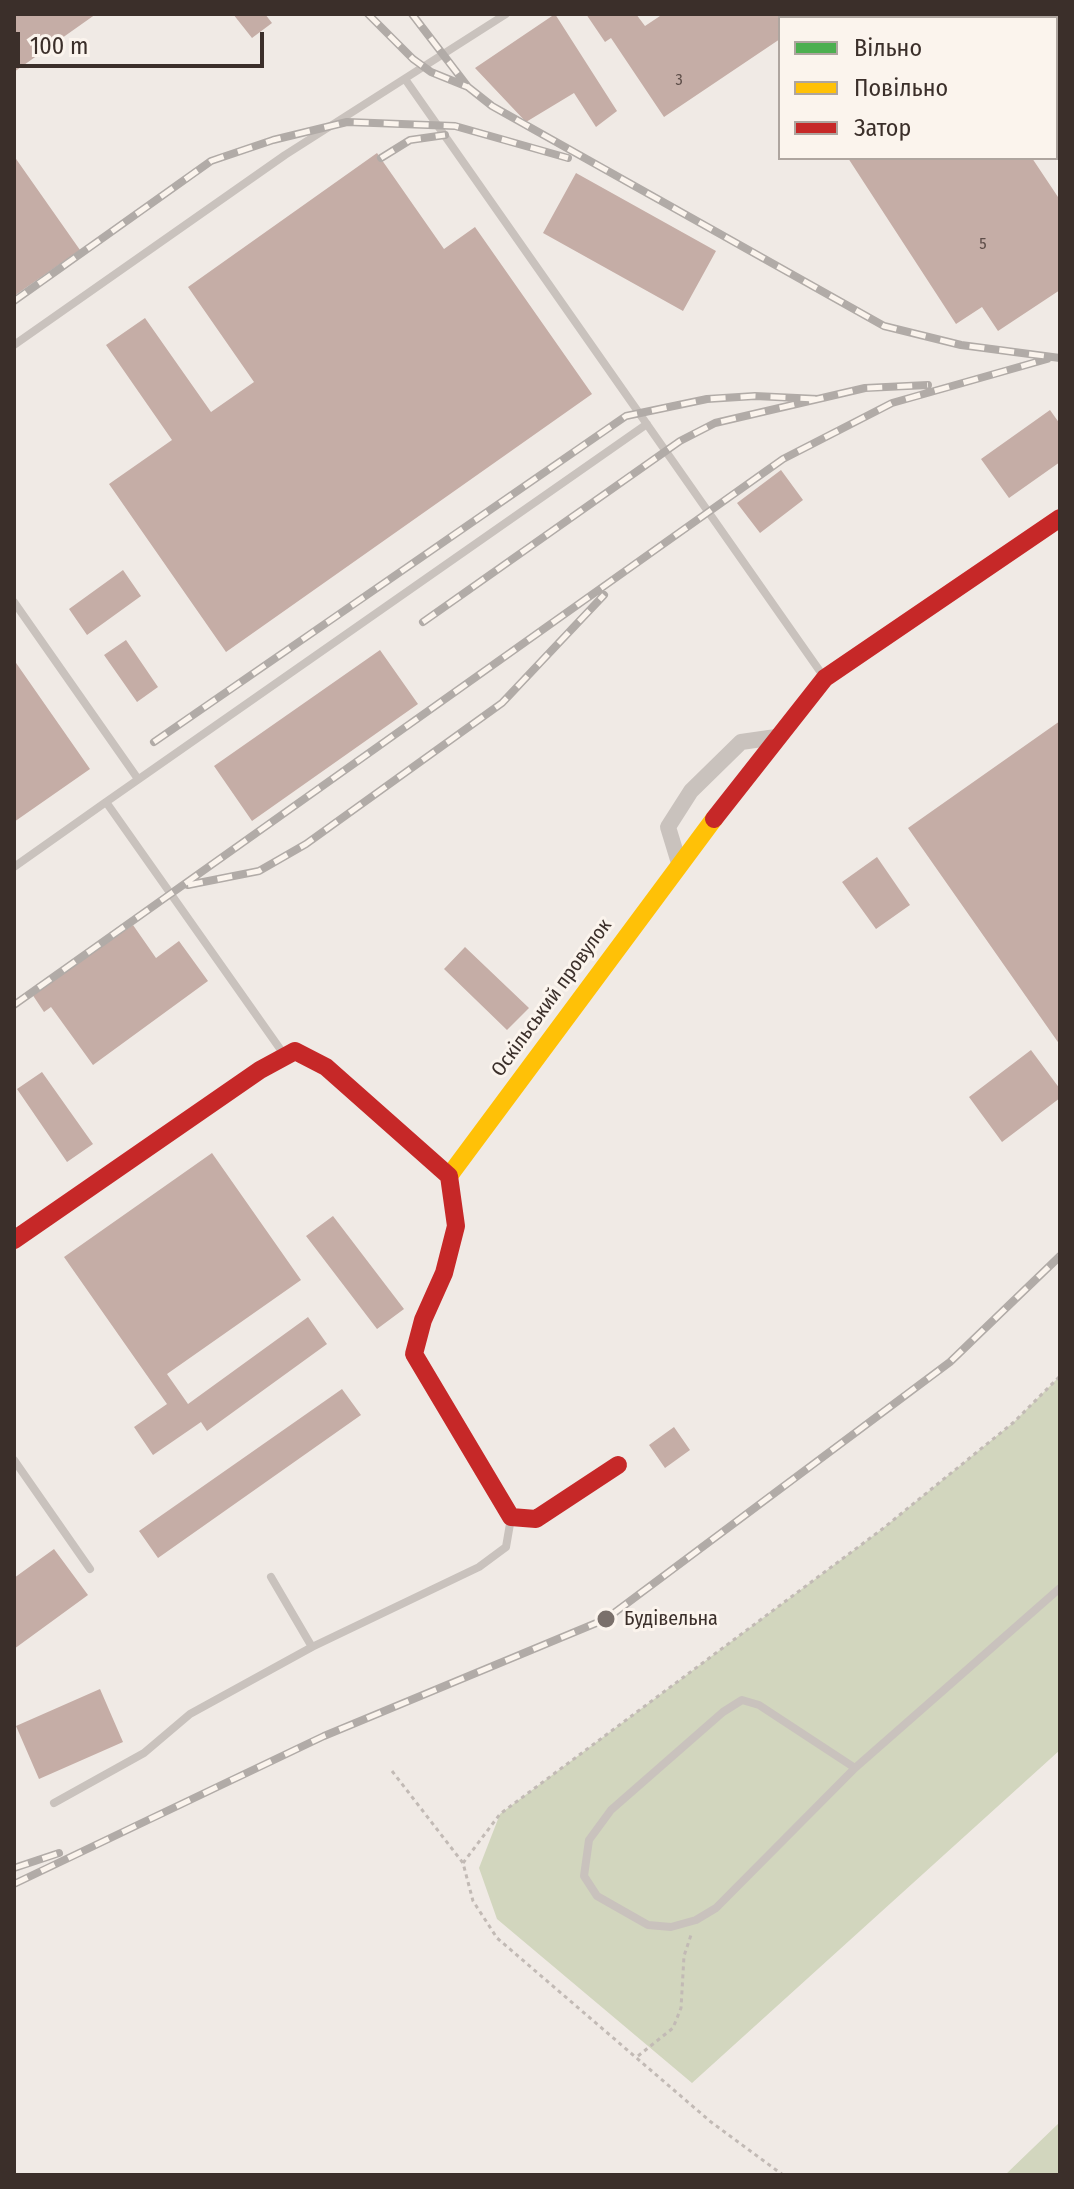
<!DOCTYPE html>
<meta charset="utf-8">
<style>
body{margin:0}
#map{position:relative;width:1074px;height:2189px;overflow:hidden;background:#f0eae5;font-family:"Fira Sans Condensed",sans-serif}
canvas{display:block}
.frame{position:absolute;inset:0;border:16px solid #3b2f2a;pointer-events:none}
.legend{position:absolute;left:778px;top:16px;width:280px;height:144px;box-sizing:border-box;background:#fbf4ed;border:2px solid #aea59f;margin:0;padding:10px 14px;list-style:none;font-size:24px;color:#3b2f2a}
.legend li{display:flex;align-items:center;gap:16px;height:40px}
.legend b{width:40px;border:2px solid #aea59f}
.scale{position:absolute;left:16px;top:32px;width:248px;height:36px;box-sizing:border-box;border:4px solid #3b2f2a;border-top:0;padding-left:10px;font-size:24px;line-height:28px;white-space:nowrap;color:#3b2f2a;-webkit-text-stroke:6px #fbf4ed;paint-order:stroke}
</style>
<div id="map">
<canvas width="1074" height="2189"></canvas>
<div class="frame"></div>
<ul class="legend">
<li><b style="height:10px;background:#4caf50"></b>Вільно</li>
<li><b style="height:10px;background:#ffc107"></b>Повільно</li>
<li><b style="height:10px;background:#c62828"></b>Затор</li>
</ul>
<div class="scale">100 m</div>
</div>
<script>
const ctx = document.querySelector('canvas').getContext('2d');
ctx.lineJoin = 'round';
function fillPath(path, color) {
  ctx.fillStyle = color;
  ctx.fill(path, 'evenodd');
}
function shape(rows) {
  const path = new Path2D();
  for (const r of rows) {
    path.moveTo(r[0], r[1]);
    for (let i = 2; i < r.length; i += 2) path.lineTo(r[i], r[i + 1]);
  }
  return path;
}
function stroke(path, color, width, dash) {
  ctx.strokeStyle = color;
  ctx.lineWidth = width;
  ctx.lineCap = dash ? 'butt' : 'round';
  ctx.setLineDash(dash || []);
  ctx.stroke(path);
}
function write(font, color, halo, rows, align = 'center') {
  ctx.font = font + ' "Fira Sans Condensed",sans-serif';
  ctx.lineWidth = 6;
  ctx.setLineDash([]);
  ctx.textBaseline = 'middle';
  ctx.strokeStyle = halo;
  ctx.fillStyle = color;
  for (const [text, x, y, turn = 0] of rows) {
    ctx.save();
    ctx.translate(x, y);
    ctx.rotate((+turn || 0) * Math.PI / 180);
    ctx.textAlign = isNaN(turn) ? turn : align;
    if (halo) ctx.strokeText(text, 0, 0);
    ctx.fillText(text, 0, 0);
    ctx.restore();
  }
}
fillPath(shape([
 [1060,1376,1060,1750,692,2083,497,1919,479,1868,500,1814,881,1530,1014,1422],
 [1060,2122,1060,2175,1005,2175]
]), '#d2d6be');
fillPath(shape([
 [14,14,96,14,14,72],
 [233,14,265,14,272,23,252,38],
 [555,14,617,111,596,127,574,93,526,122,475,68],
 [586,14,636,14,645,26,663,14,780,14,780,39,664,117,611,38,605,42],
 [377,153,444,249,475,227,592,394,226,652,109,484,172,440,106,345,145,318,211,412,254,382,188,287],
 [14,156,80,250,14,296],
 [848,158,1032,158,1060,200,1060,290,998,331,982,307,956,324],
 [576,173,716,251,683,311,543,233],
 [1050,410,1060,424,1060,462,1009,498,981,459],
 [781,470,803,500,760,533,737,503],
 [123,570,141,596,87,635,69,609],
 [126,640,158,687,137,702,104,655],
 [380,650,418,704,252,821,214,766],
 [14,660,90,769,14,822],
 [1060,721,1060,1045,908,828],
 [877,857,910,905,876,929,842,882],
 [133,925,156,958,179,941,208,981,93,1065,51,1007,44,1012,32,994],
 [465,947,529,1008,507,1030,444,969],
 [1031,1050,1060,1089,1060,1098,1002,1142,969,1097],
 [42,1072,93,1144,67,1162,17,1089],
 [212,1153,301,1280,167,1374,188,1404,308,1317,327,1344,207,1431,201,1422,153,1455,134,1427,167,1404,64,1257],
 [333,1216,404,1309,377,1329,306,1236],
 [342,1389,361,1415,158,1558,139,1531],
 [674,1427,690,1450,665,1468,649,1445],
 [54,1549,88,1595,14,1649,14,1578],
 [100,1689,123,1742,39,1779,16,1726]
]), '#c5ada6');
stroke(shape([
 [968,14,971,18],
 [1056,140,1060,146],
 [392,1771,463,1863,473,1901,497,1938,711,2122,783,2175],
 [463,1863,500,1814,881,1530,1014,1422,1060,1376],
 [638,2056,673,2028,681,2008,684,1956,691,1935]
]), '#c2bab5', 3, [4, 4]);
stroke(shape([
 [405,79,824,677],
 [14,345,285,155,506,14],
 [14,602,138,779],
 [14,867,106,802],
 [283,1053,106,802,647,424],
 [14,1460,90,1569],
 [271,1577,312,1647],
 [855,1768,759,1705,742,1700,723,1712,611,1810,589,1840,584,1876,597,1896,648,1925,671,1927,696,1920,716,1908,855,1768,1060,1588],
 [54,1803,144,1753,190,1714,312,1647,479,1567,506,1547,511,1518]
]), '#c9c2bd', 8);
stroke(shape([
 [679,863,668,827,691,791,741,742,776,737]
]), '#c9c2bd', 16);
stroke(shape([
 [1056,95,1060,101]
]), '#4caf50', 18);
stroke(shape([
 [449,1176,714,819]
]), '#ffc107', 18);
stroke(shape([
 [1000,14,1003,18],
 [714,819,825,678,1060,518],
 [449,1176,456,1226,444,1273,423,1320,414,1354,511,1517,536,1519,618,1465],
 [14,1240,260,1070,295,1051,326,1067,449,1176]
]), '#c62828', 18);
const rail = shape([
 [368,14,413,59,431,72,468,87],
 [412,14,468,87,492,106,884,326,961,345,1060,358],
 [381,158,410,140,445,135],
 [14,301,211,161,273,140,347,122,455,126,568,158],
 [423,622,680,441,715,423,865,388,928,385],
 [154,742,626,416,707,399,755,396,818,399],
 [188,885,259,871,306,844,502,703,604,595],
 [14,1005,783,459,892,403,1047,359],
 [14,1868,59,1853],
 [14,1884,324,1736,606,1619,950,1362,1060,1256]
]);
stroke(rail, '#b1aba7', 8);
stroke(rail, '#fbf4ed', 5, [15]);
for (const [x, y, r, color] of [
 [606,1619,10,"#7a706b"]
]) {
  const dot = new Path2D();
  dot.arc(x, y, r, 0, 2 * Math.PI);
  ctx.fillStyle = color;
  ctx.fill(dot);
  stroke(dot, '#fbf4ed', 3);
}
write('16px', '#5e4e49', null, [
 ["3",679,81],
 ["5",983,245]
]);
write('20px', '#3b2f2a', '#fbf4ed', [
 ["Оскільський провулок",552,998,-54]
]);
write('20px', '#3b2f2a', '#fbf4ed', [
 ["Будівельна",624,1619]
], 'left');
</script>
